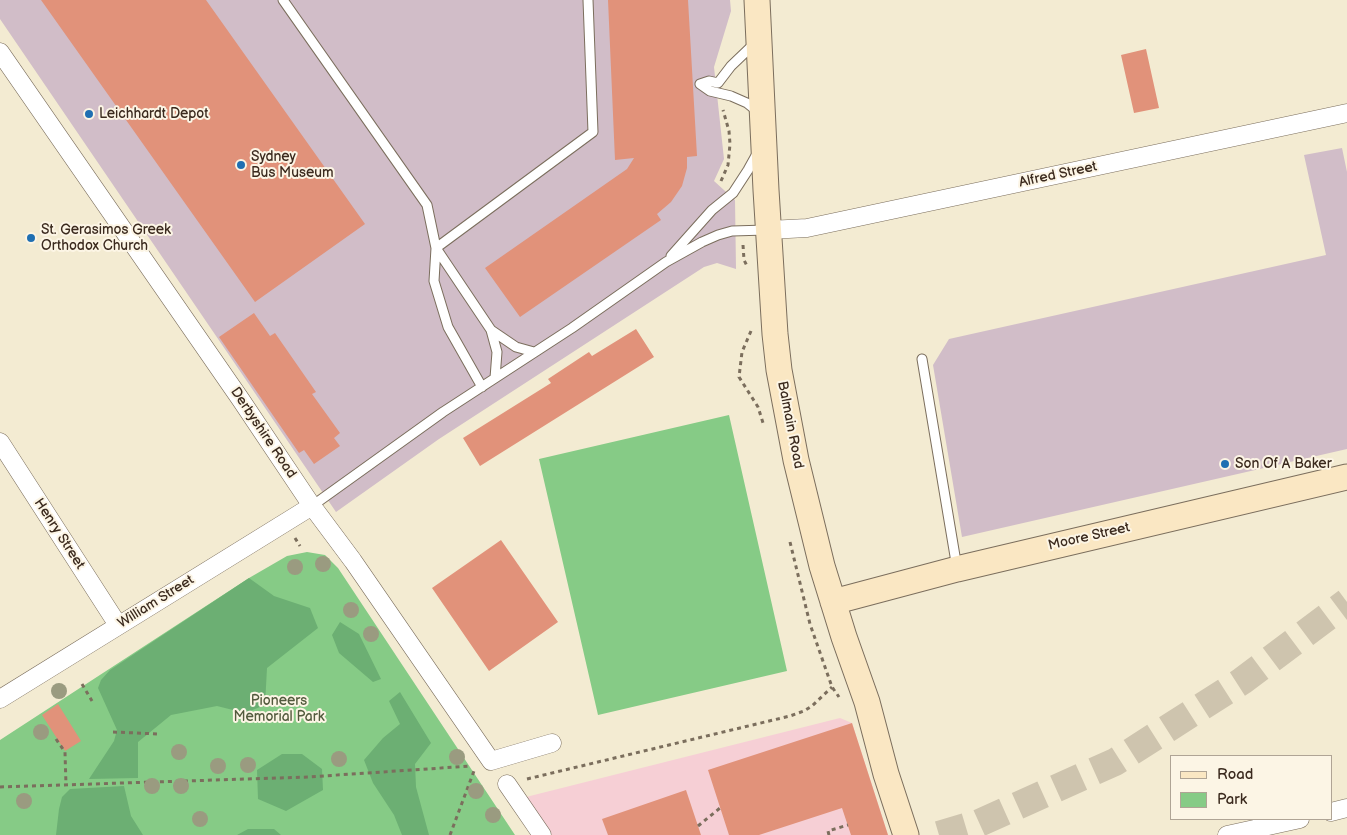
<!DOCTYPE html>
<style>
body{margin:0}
#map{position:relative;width:1347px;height:835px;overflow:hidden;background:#f3ebd2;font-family:"Balsamiq Sans",sans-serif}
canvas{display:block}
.legend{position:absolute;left:1170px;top:755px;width:162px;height:65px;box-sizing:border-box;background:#fcf5e5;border:1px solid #afa495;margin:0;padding:6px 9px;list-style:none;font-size:15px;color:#3b2a1e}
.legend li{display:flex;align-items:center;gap:10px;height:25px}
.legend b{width:25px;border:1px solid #afa495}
</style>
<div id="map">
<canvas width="1347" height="835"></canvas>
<ul class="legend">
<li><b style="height:6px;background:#fae7c3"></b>Road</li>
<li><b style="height:14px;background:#86cb86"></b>Park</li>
</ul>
</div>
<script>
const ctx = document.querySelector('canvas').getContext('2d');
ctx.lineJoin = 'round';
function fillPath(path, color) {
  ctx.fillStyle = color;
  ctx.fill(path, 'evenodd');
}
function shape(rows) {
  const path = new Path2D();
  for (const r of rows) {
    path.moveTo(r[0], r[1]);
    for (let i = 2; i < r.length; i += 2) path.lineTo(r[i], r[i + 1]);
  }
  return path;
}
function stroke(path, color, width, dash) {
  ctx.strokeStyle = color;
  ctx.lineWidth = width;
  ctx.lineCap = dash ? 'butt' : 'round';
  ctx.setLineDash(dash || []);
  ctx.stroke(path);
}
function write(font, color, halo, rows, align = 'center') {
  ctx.font = font + ' "Balsamiq Sans",sans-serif';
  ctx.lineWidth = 4;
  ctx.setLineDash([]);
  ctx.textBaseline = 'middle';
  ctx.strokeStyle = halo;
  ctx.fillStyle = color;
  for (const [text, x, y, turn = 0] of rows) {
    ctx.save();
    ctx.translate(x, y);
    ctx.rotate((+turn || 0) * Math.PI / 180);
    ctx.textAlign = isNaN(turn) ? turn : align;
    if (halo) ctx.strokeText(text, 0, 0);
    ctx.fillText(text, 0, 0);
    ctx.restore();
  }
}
fillPath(shape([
 [840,718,852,723,888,835,552,835,526,797]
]), '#f6cfd5');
fillPath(shape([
 [0,0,730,0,731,11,714,67,724,159,714,181,735,200,736,269,717,263,704,267,439,439,336,512,0,19],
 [1342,148,1347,172,1347,449,962,537,933,365,949,339,1326,255,1304,155]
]), '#d1bdc8');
fillPath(shape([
 [729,415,787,671,598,715,539,459],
 [307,552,325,555,338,568,515,835,0,835,0,740,249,578,287,556]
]), '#86cb86');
fillPath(shape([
 [249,578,274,596,310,608,318,628,267,668,265,705,245,713,217,706,171,715,138,742,138,778,89,779,114,741,117,730,98,688,101,680,110,670],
 [340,622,359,634,381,679,373,682,339,653,332,635],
 [400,692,431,743,415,764,416,787,429,835,402,835,394,815,373,783,364,760,383,738,400,724,389,701],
 [282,754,302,754,322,769,323,790,286,811,258,799,257,770],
 [124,786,131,816,143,835,56,835,59,809,62,797,70,789],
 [248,829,274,829,281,835,237,835]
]), '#6caf73');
fillPath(shape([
 [41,0,206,0,365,224,255,302],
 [608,0,688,0,697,156,687,157,687,168,682,186,671,202,657,214,661,220,520,317,485,268,627,169,634,158,615,160],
 [1146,49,1159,108,1134,113,1121,55],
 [254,313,270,336,275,333,316,392,312,394,340,433,334,438,340,446,314,464,304,450,299,453,219,337],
 [636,329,654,357,480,466,463,438,551,383,548,379,589,352,592,356],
 [501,540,558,622,489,671,432,588],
 [58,704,81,741,65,751,42,715],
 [852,723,888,835,851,835,842,808,759,835,729,835,708,770],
 [686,790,701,835,608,835,602,819]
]), '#e1927a');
stroke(shape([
 [939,835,979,823,1115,762,1242,681,1347,602]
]), '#cec4ae', 28, [28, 14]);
const lane = shape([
 [283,0,427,205,436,248,491,330,516,347,534,352],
 [700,84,709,81,718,83,731,66,754,44],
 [700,84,710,91,731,96,747,103,757,111],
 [671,256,712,210,733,193,748,170,758,152],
 [491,330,497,352,495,378],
 [922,359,957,568],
 [482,387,448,327,434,281,436,248,593,132,588,0],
 [312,506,443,412,572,328,666,262,702,242,718,235,732,231,766,230]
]);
const street = shape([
 [0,52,241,400,312,506,353,561,491,761,552,743],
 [769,230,807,228,1347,113],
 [0,442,118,625],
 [0,699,312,506],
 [507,784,542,835],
 [1331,812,1347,808],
 [1227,835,1300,819]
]);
const secondary = shape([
 [757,0,766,190,775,334,779,370,796,460,822,566,844,637,867,702,886,774,906,835],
 [833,602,957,569,1347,477]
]);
stroke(lane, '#7b6e5d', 11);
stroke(street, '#7b6e5d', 19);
stroke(secondary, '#7b6e5d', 27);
stroke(shape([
 [721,181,728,165,730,144,729,131,723,110],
 [743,245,744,260,748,268],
 [751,331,742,352,739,377,758,407,764,426],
 [295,538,300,546],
 [790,542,810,624,832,687,839,697],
 [82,684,92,701],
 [113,732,159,734],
 [56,739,65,752,66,785],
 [527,779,790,716,804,711,812,706,832,687],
 [0,787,308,777,471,766],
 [698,826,720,808],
 [450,835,474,771],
 [829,835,828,831,848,825]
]), '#7b6e5d', 3, [4, 4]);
stroke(lane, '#fff', 9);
stroke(street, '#fff', 18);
stroke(secondary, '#fae7c3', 25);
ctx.fillStyle = '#9a9b80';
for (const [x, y] of [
 [323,564],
 [295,567],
 [351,610],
 [371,634],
 [59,691],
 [41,732],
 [179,752],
 [457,757],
 [339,759],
 [248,765],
 [218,766],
 [152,786],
 [181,786],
 [476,791],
 [24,801],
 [493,815],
 [200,819]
]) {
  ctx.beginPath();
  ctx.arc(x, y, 8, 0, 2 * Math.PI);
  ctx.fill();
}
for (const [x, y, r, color] of [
 [89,114,5,"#1f6fb2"],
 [241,165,5,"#1f6fb2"],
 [31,238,5,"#1f6fb2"],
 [1225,464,5,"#1f6fb2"]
]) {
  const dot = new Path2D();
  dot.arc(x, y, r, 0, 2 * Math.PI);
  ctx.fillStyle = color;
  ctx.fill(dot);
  stroke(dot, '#fcf5e5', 2);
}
write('14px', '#3b2a1e', '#fcf5e5', [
 ["Leichhardt Depot",99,114],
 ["Sydney",251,157],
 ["Bus Museum",251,173],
 ["St. Gerasimos Greek",41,230],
 ["Orthodox Church",41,246],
 ["Son Of A Baker",1235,464]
], 'left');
write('14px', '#3b2a1e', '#fcf5e5', [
 ["Alfred Street",1058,175,-12],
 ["Balmain Road",790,425,79],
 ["Derbyshire Road",263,433,56],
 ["Henry Street",59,534,57],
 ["Moore Street",1089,537,-13],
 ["William Street",156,602,-32]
]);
write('14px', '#525a3d', '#fcf5e5', [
 ["Pioneers",279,701],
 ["Memorial Park",279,717]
]);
</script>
